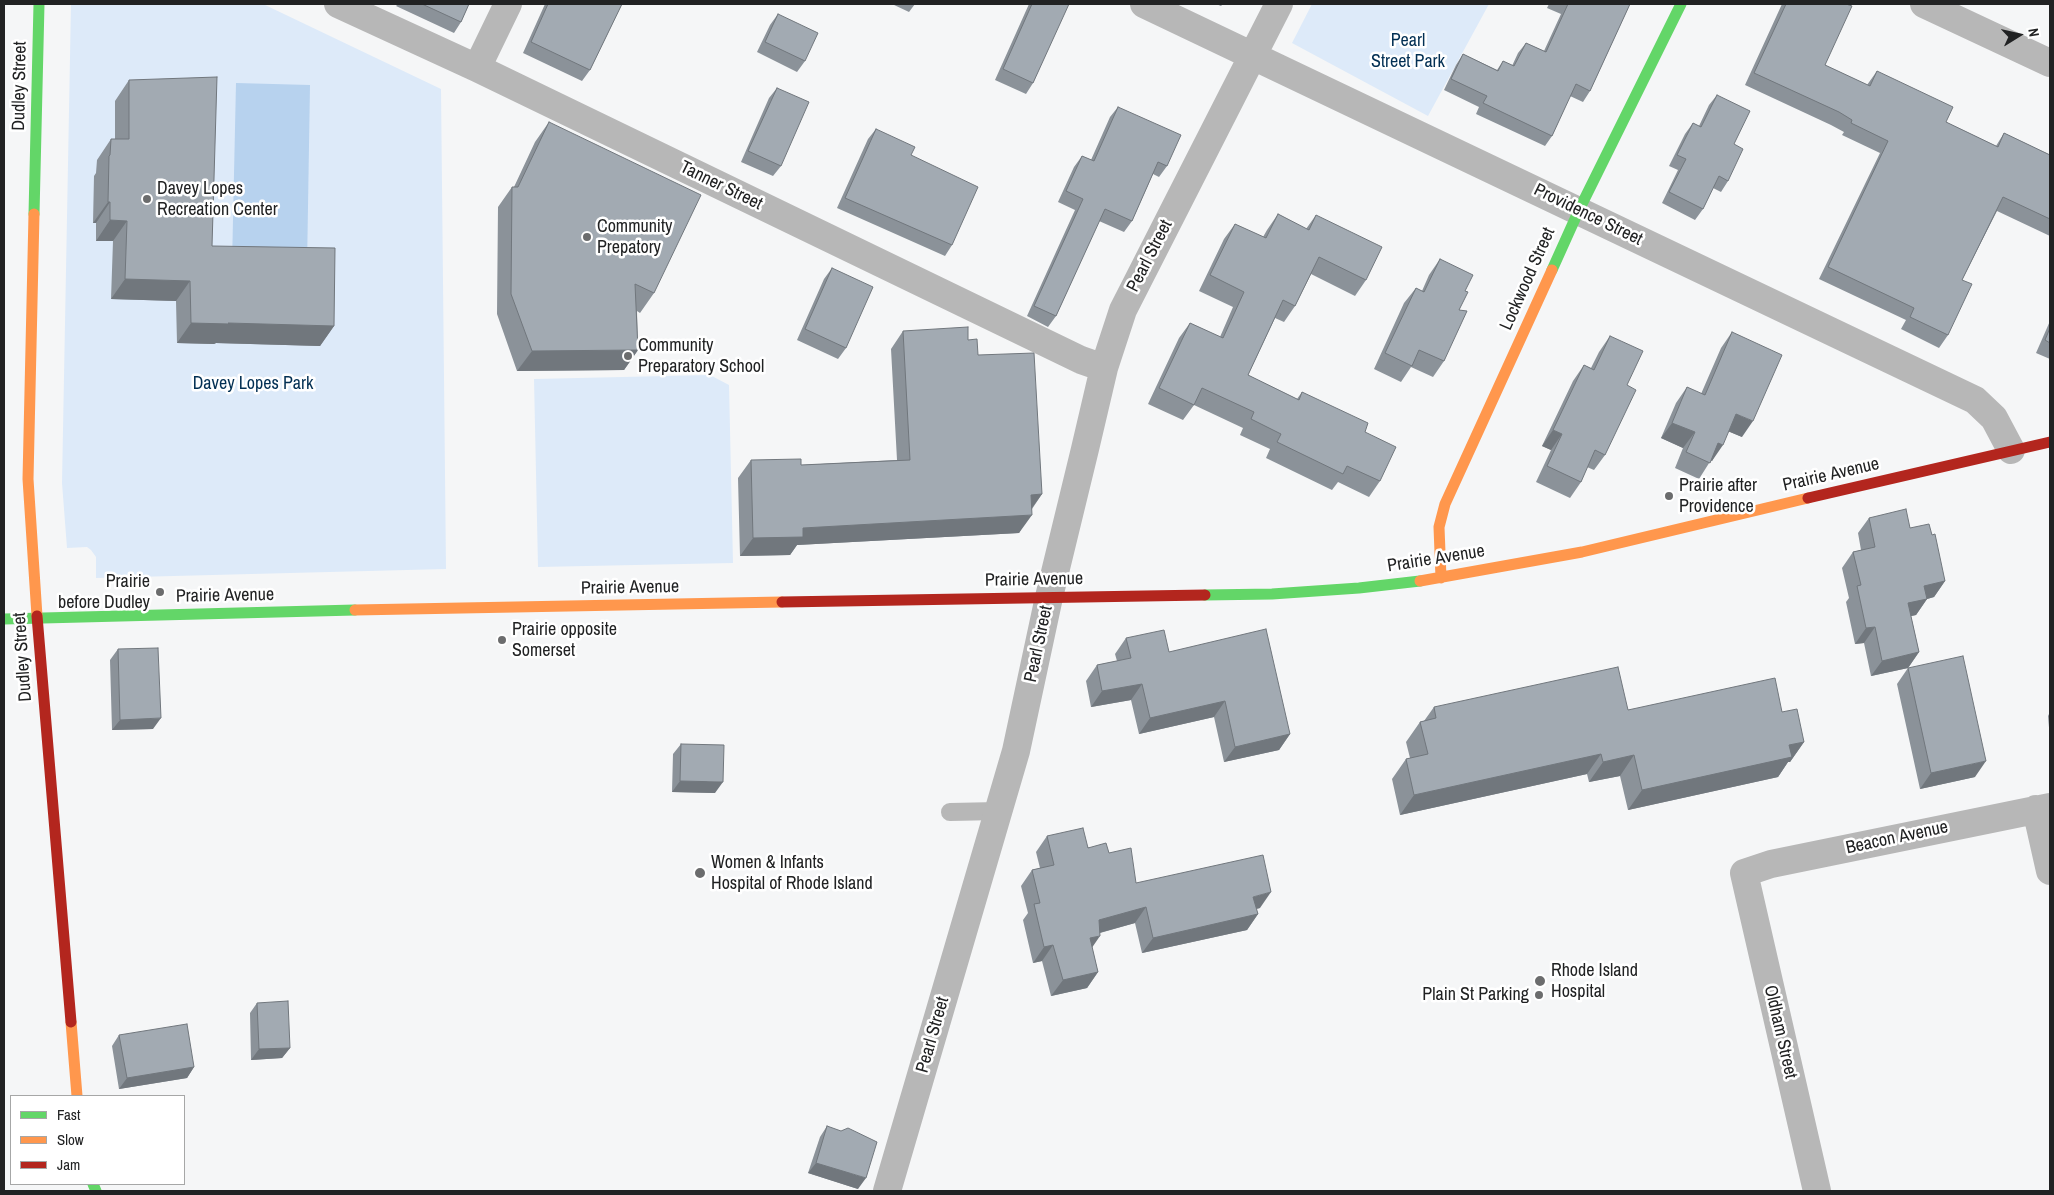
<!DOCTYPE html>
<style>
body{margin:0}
#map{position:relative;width:2054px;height:1195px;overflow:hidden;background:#f5f6f7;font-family:"Archivo Narrow",sans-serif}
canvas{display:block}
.frame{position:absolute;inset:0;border:5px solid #212223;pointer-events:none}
.legend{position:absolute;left:10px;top:1095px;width:175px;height:90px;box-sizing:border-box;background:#fff;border:1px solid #a6a7a7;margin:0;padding:6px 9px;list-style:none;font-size:15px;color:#212223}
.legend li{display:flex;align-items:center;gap:10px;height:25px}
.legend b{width:25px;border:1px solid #a6a7a7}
.north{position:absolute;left:1994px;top:10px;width:50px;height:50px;-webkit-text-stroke:4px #fff;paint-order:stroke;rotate:80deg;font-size:14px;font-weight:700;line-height:20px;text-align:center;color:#212223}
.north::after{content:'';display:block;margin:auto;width:18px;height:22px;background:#212223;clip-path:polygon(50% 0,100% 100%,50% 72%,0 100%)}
</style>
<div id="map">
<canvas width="2054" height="1195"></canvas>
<div class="frame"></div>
<ul class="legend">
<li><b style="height:6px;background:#63d668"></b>Fast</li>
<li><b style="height:6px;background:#ff974d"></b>Slow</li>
<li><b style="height:6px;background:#b3261e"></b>Jam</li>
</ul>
<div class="north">N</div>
</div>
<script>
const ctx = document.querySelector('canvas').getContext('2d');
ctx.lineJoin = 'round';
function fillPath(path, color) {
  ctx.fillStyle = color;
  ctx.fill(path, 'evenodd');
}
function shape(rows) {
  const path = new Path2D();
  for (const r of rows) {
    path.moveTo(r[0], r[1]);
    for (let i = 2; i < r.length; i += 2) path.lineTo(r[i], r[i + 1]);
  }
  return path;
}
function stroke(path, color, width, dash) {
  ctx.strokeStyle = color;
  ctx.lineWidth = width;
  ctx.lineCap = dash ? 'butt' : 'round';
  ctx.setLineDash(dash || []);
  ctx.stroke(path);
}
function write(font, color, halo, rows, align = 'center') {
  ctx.font = font + ' "Archivo Narrow",sans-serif';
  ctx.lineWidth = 5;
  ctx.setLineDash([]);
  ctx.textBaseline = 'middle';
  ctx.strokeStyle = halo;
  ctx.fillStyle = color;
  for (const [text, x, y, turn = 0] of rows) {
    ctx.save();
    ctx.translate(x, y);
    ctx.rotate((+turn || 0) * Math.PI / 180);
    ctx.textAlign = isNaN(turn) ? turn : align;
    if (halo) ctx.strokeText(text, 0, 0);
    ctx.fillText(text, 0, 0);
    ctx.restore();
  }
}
fillPath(shape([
 [71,4,263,4,441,89,446,569,96,578,96,557,91,550,87,547,67,548,62,483],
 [1312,4,1489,4,1428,116,1292,43],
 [710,375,729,385,733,563,538,567,534,379]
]), '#ddeaf9');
fillPath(shape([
 [236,83,310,85,307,267,232,265]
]), '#b7d2ee');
stroke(shape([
 [950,812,998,811]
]), '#b7b7b7', 18);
stroke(shape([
 [338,4,477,68,1081,360,1104,368],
 [1144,4,1975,400,1994,418,2011,450],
 [1924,4,2050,63],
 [477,68,508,4],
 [2036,809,2050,871],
 [887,1191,1016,751,1049,597,1085,449,1104,368,1123,310,1279,4],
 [1817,1191,1744,873,1771,864,2050,807]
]), '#b7b7b7', 28);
stroke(shape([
 [34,214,39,4],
 [1552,270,1579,210,1681,4],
 [1205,595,1272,594,1359,588,1420,581],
 [4,619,355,610],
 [93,1184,96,1191]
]), '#63d668', 11);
stroke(shape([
 [34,214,28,479,37,616],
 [1441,578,1439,527,1445,504,1552,270],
 [1420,581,1582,552,1808,498],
 [355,610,782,602],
 [71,1022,77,1096]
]), '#ff974d', 11);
stroke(shape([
 [1808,498,2050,442],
 [782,602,1205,595],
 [37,616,71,1022]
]), '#b3261e', 11);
fillPath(shape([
 [398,4,469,4,461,22,454,33,396,6],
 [545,4,622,4,590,70,582,81,523,53],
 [892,4,915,4,909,12],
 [1029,4,1068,4,1033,83,1026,94,995,80],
 [1216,4,1223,4,1221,6],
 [1549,4,1630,4,1590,91,1583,102,1570,96,1552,136,1545,146,1476,114,1479,107,1444,90,1456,65,1463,54,1497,70,1503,61,1512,66,1518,53,1526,43,1544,51,1561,14,1547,8],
 [1782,4,1846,4,1825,65,1867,85,1877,71,1946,122,1996,146,2004,133,2050,155,2050,236,1997,211,1962,280,1948,335,1939,348,1901,329,1906,320,1819,279,1880,153,1842,135,1844,132,1831,125,1745,85],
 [778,14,805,61,797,72,757,52,770,25],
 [129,80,212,246,334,326,320,346,216,343,214,344,177,343,176,301,111,299,113,241,96,241,96,223,93,223,94,176,96,173,97,160,111,139,115,139,115,101],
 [777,88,781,166,773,176,741,162,769,98],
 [1717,95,1734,144,1728,181,1721,192,1713,188,1703,209,1695,220,1662,203,1678,170,1669,166,1685,134,1693,123,1699,126,1709,105],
 [1118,107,1167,166,1159,177,1153,174,1132,221,1124,232,1099,221,1056,316,1048,327,1027,316,1075,210,1058,202,1074,167,1082,156,1091,160,1110,117],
 [549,122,654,293,640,313,637,311,638,350,624,370,517,371,497,314,498,207,512,187,514,187,535,142],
 [876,129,911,155,952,245,945,256,837,208,868,139],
 [1278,214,1306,229,1316,215,1366,280,1355,296,1311,274,1295,306,1284,322,1275,318,1248,375,1297,399,1302,392,1365,432,1380,481,1369,497,1338,482,1332,490,1266,458,1270,449,1240,435,1243,428,1194,405,1183,420,1148,404,1179,338,1190,323,1220,337,1233,307,1199,291,1224,239,1235,224,1263,237,1267,230],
 [1440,259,1465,291,1444,361,1433,377,1411,367,1401,382,1374,369,1404,303,1416,288,1422,291,1429,275],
 [832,268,846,348,838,359,797,340,824,279],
 [2050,321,2050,359,2036,353],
 [903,331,968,340,978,355,1042,494,1032,509,1019,533,797,545,790,555,740,556,738,478,751,460,801,465,897,460,891,349],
 [1732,332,1742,437,1728,431,1712,461,1711,460,1699,479,1675,468,1683,448,1661,438,1676,403,1687,387,1701,394,1721,348],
 [1610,336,1627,385,1605,455,1594,470,1587,467,1581,482,1570,498,1536,482,1551,450,1542,446,1573,381,1584,365,1591,368,1599,352],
 [1869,518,1910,528,1932,535,1945,581,1934,597,1927,599,1916,615,1911,616,1919,652,1908,668,1975,777,1920,789,1897,684,1908,668,1871,676,1864,643,1855,644,1846,602,1849,598,1842,568,1853,552,1861,550,1858,533],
 [1126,638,1169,652,1290,734,1279,750,1224,762,1214,717,1139,734,1131,700,1091,707,1086,681,1097,665,1117,661,1115,654],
 [118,649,153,729,112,730,110,660],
 [1434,707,1782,712,1804,742,1790,762,1788,762,1778,777,1628,810,1620,776,1589,782,1587,774,1400,815,1392,779,1406,759,1410,758,1406,742,1420,722,1424,721],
 [2050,712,2050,739,2048,716],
 [681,744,715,793,672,792,673,754],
 [1047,836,1109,853,1136,883,1260,908,1256,909,1258,914,1247,930,1142,953,1135,923,1100,933,1092,947,1098,972,1087,988,1051,996,1042,961,1033,963,1023,920,1028,913,1021,886,1032,870,1040,868,1036,852],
 [257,1003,290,1048,282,1058,251,1060,250,1013],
 [119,1035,194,1067,187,1078,119,1089,112,1046],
 [827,1126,858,1189,808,1173,820,1137]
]), '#8b9299');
fillPath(shape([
 [108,202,110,202,96,223,93,223],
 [110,220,127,221,113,241,96,241],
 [125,279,190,281,176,301,111,299],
 [191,323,228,323,334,326,320,346,216,343,214,344,177,343],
 [638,350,624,370,517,371,532,351],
 [1736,414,1753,421,1742,437,1725,430],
 [1672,423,1695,432,1683,448,1661,438],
 [1553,430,1562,434,1551,450,1542,446],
 [1718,443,1723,445,1712,461,1707,459],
 [1042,494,1029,512,1031,495],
 [1032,515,1019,533,797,545,790,555,740,556,753,538,803,528],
 [1945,581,1934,597,1927,599,1916,615,1897,619,1908,603,1924,586],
 [1875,627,1864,643,1855,644,1866,628],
 [1919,652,1908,668,1871,676,1882,661],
 [1142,684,1131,700,1091,707,1102,691],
 [1225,701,1214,717,1139,734,1150,718],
 [161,718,153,729,112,730,120,720],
 [1290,734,1279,750,1224,762,1235,747],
 [1804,742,1790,762,1788,762,1778,777,1628,810,1642,790,1789,745],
 [1601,754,1587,774,1400,815,1414,795],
 [1634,755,1620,776,1589,782,1603,762],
 [1986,761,1975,777,1920,789,1931,773],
 [680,781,723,782,715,793,672,792],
 [1271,892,1260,908,1242,912,1253,897],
 [1146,907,1135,923,1088,936,1099,920],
 [1258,914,1247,930,1142,953,1153,938],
 [1100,936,1089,952,1090,938],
 [1053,945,1042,961,1033,963,1044,947],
 [1098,972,1087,988,1051,996,1063,980],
 [290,1048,282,1058,251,1060,259,1049],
 [194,1067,187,1078,119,1089,127,1078],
 [816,1163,866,1178,858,1189,808,1173]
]), '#71777d');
const building = shape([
 [422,4,469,4,461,22,422,4],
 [548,4,622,4,590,70,531,42,548,4],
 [1032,4,1069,4,1033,83,1003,69,1032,4],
 [1568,4,1630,4,1590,91,1576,84,1552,136,1483,103,1487,96,1451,79,1463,54,1498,71,1503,61,1514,66,1526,43,1546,52,1568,4],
 [1786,4,1846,4,1852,6,1825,65,1870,86,1877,71,1953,107,1946,122,1998,147,2004,133,2050,155,2050,219,2003,197,1962,280,1972,284,1948,335,1910,317,1914,308,1828,267,1888,141,1851,123,1852,120,1839,112,1754,73,1786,4],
 [778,14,818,33,805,61,765,42,778,14],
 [217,77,212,246,335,248,334,326,228,323,229,324,191,323,190,281,125,279,127,221,110,220,110,202,108,202,109,156,110,155,111,139,129,139,129,80,217,77],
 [777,88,809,102,781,166,748,151,777,88],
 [1717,95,1750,111,1734,144,1743,149,1728,181,1719,176,1703,209,1669,192,1686,159,1677,155,1693,123,1701,127,1717,95],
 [1118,107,1181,135,1167,166,1158,162,1132,221,1105,209,1056,316,1034,306,1083,199,1066,191,1082,156,1094,161,1118,107],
 [549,122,701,195,654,293,635,284,638,350,532,351,511,294,512,187,518,187,549,122],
 [876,129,915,147,911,155,978,187,952,245,845,198,876,129],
 [1278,214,1309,230,1316,215,1382,247,1366,280,1319,257,1295,306,1283,300,1248,375,1299,400,1302,392,1368,423,1365,432,1396,447,1380,481,1347,466,1343,474,1277,442,1281,434,1251,419,1254,412,1202,388,1194,405,1159,388,1190,323,1223,338,1244,292,1210,275,1235,224,1266,238,1278,214],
 [1440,259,1473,275,1465,291,1468,292,1459,310,1467,311,1444,361,1419,350,1412,366,1385,353,1416,288,1424,292,1440,259],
 [832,268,873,287,846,348,805,329,832,268],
 [968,327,968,340,977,339,978,355,1034,353,1042,494,1031,495,1032,515,803,528,803,537,753,538,751,460,801,459,801,465,910,460,903,331,968,327],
 [2050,328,2050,343,2045,340,2050,328],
 [1732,332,1782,355,1753,421,1736,414,1723,445,1718,443,1710,463,1686,452,1695,432,1672,423,1687,387,1705,395,1732,332],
 [1610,336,1643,351,1627,385,1636,390,1605,455,1595,450,1581,482,1547,466,1562,434,1553,430,1584,365,1594,370,1610,336],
 [1906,509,1910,528,1929,524,1932,535,1935,534,1945,581,1924,586,1927,599,1908,603,1919,652,1882,661,1875,627,1866,628,1857,586,1861,585,1853,552,1875,547,1869,518,1906,509],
 [1266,629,1290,734,1235,747,1225,701,1150,718,1142,684,1102,691,1097,665,1131,658,1126,638,1164,630,1169,652,1266,629],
 [158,648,161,718,120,720,118,649,158,648],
 [1963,656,1986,761,1931,773,1908,668,1963,656],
 [1618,667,1628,710,1775,678,1782,712,1797,709,1804,742,1789,745,1792,757,1642,790,1634,755,1603,762,1601,754,1414,795,1406,759,1428,754,1420,722,1436,718,1434,707,1618,667],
 [681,744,724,745,723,782,680,781,681,744],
 [1083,828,1088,848,1106,843,1109,853,1131,848,1136,883,1263,855,1271,892,1253,897,1258,914,1153,938,1146,907,1099,920,1100,936,1090,938,1098,972,1063,980,1053,945,1044,947,1034,904,1040,903,1032,870,1054,865,1047,836,1083,828],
 [288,1001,290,1048,259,1049,257,1003,288,1001],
 [187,1024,194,1067,127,1078,119,1035,187,1024],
 [827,1126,841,1131,848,1128,877,1142,866,1178,816,1163,827,1126]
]);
fillPath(building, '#a2aab2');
stroke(building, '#71777d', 1);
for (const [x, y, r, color] of [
 [147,199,5,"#6b6c6d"],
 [587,237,5,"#6b6c6d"],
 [628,356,5,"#6b6c6d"],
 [1669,496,5,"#6b6c6d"],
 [160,592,5,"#6b6c6d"],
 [502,640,5,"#6b6c6d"],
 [700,873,6,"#6b6c6d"],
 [1540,981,6,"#6b6c6d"],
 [1539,995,5,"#6b6c6d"]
]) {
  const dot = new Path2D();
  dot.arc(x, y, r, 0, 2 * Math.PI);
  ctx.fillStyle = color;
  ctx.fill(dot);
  stroke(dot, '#fff', 2);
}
write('18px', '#022f53', '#fff', [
 ["Pearl",1408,41],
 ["Street Park",1408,62],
 ["Davey Lopes Park",253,384]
]);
write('18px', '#212223', '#fff', [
 ["Dudley Street",20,86,-89],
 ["Tanner Street",721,186,26],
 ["Providence Street",1588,215,26],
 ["Pearl Street",1150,256,-63],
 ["Lockwood Street",1528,279,-66],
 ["Prairie Avenue",1831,475,-13],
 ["Prairie Avenue",1436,559,-9],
 ["Prairie Avenue",1034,580,-1],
 ["Prairie Avenue",630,588,-1],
 ["Prairie Avenue",225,596,-1],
 ["Pearl Street",1039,644,-78],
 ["Dudley Street",23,657,-94],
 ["Beacon Avenue",1897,838,-12],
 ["Oldham Street",1780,1032,77],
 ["Pearl Street",933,1035,-74]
]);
write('18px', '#212223', '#fff', [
 ["Davey Lopes",157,189],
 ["Recreation Center",157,210],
 ["Community",597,227],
 ["Prepatory",597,248],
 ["Community",638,346],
 ["Preparatory School",638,367],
 ["Prairie after",1679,486],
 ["Providence",1679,507],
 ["Prairie",150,582,"right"],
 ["before Dudley",150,603,"right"],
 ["Prairie opposite",512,630],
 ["Somerset",512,651],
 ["Women & Infants",711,863],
 ["Hospital of Rhode Island",711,884],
 ["Rhode Island",1551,971],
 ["Hospital",1551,992],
 ["Plain St Parking",1529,995,"right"]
], 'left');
</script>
